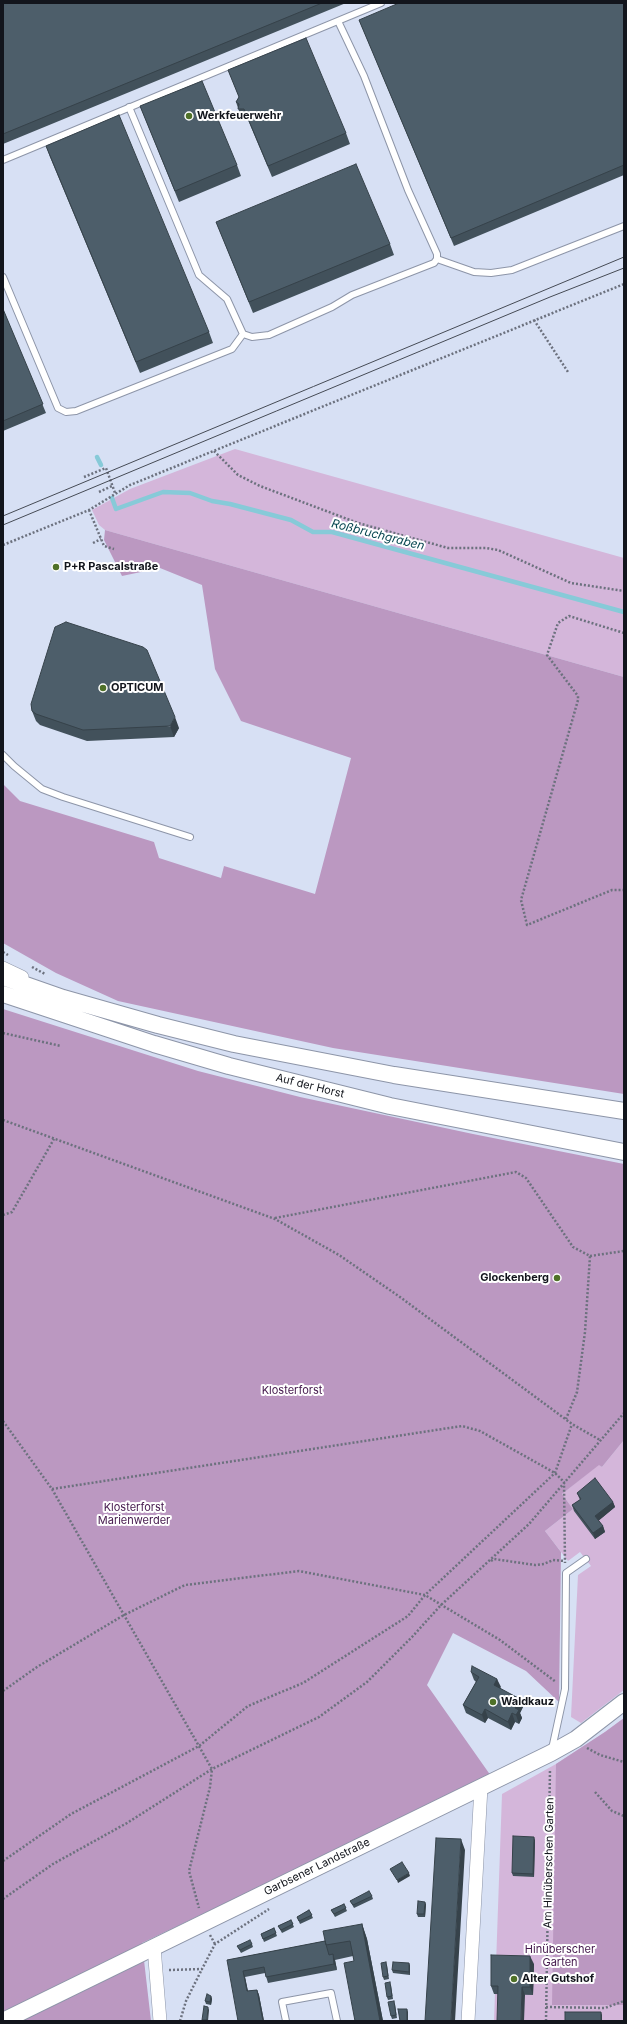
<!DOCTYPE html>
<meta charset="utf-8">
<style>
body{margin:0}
#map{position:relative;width:627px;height:2024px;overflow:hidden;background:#d7e0f4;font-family:Inter,sans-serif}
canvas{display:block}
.frame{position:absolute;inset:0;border:4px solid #12151c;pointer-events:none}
</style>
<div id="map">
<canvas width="627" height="2024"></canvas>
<div class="frame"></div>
</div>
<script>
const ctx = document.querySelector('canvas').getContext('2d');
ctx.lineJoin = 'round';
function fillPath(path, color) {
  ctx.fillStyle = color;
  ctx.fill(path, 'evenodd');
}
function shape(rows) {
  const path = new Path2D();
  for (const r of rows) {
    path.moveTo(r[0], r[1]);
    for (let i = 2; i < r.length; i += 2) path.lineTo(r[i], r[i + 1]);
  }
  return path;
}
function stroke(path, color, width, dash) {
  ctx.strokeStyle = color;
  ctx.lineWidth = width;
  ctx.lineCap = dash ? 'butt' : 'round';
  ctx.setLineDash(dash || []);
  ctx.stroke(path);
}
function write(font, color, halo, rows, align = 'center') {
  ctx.font = font + ' Inter,sans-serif';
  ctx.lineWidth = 4;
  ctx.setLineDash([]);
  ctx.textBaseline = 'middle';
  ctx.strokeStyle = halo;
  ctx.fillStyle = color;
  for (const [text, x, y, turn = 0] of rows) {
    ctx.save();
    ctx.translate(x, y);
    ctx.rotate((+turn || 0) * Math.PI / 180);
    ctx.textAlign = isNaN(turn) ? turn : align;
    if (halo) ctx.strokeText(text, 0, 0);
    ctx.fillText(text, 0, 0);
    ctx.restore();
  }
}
fillPath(shape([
 [235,449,624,558,624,677,105,530,99,525,92,510,130,489],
 [624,1440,624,1690,581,1723,571,1717,578,1575,591,1566,580,1552,568,1561,545,1531,573,1509,562,1494,599,1464,602,1467],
 [624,1718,624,2021,494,2021,502,1794,556,1764,605,1732]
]), '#d4b6da');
fillPath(shape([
 [105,530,624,677,624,1094,333,1048,118,1001,56,973,3,943,3,784,20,801,154,842,159,858,221,878,224,866,315,894,351,758,241,721,215,669,202,585,160,568,122,576,104,540],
 [3,1009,198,1071,300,1097,473,1134,624,1164,624,1440,602,1467,599,1465,562,1494,573,1509,545,1531,561,1552,559,1702,526,1671,453,1633,427,1685,491,1776,142,1943,151,2021,3,2021],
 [624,1718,624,2005,552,2005,556,1764,605,1732]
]), '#bb98c1');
stroke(shape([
 [97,457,101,465],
 [112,498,116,509,163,492,190,493,212,501,230,504,291,520,313,532,332,532,624,612]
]), '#87cad8', 4.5);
const service = shape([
 [129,107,199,275,227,299,243,334,252,337,269,335,332,307,352,295,434,263,437,259,437,254,408,190,364,76,338,21],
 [3,160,381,3],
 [437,259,474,272,491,273,512,270,624,226],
 [3,277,58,408,66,412,76,411,232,349,243,334],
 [3,755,14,766,42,789,63,797,190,837],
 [552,1749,565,1689,566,1573,586,1559],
 [286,2021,282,2002,331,1993,337,2021]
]);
const minor = shape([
 [3,968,22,977],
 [154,1947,160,2021],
 [468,2021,481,1787]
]);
const tertiary = shape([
 [3,977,63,998,158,1025,234,1044,394,1075,624,1111],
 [3,994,154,1044,229,1066,390,1106,624,1152],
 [3,2021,551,1753,576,1739,624,1702]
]);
stroke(service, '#8d95a8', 8);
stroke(minor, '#8d95a8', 14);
stroke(tertiary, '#8d95a8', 18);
stroke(shape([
 [534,320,568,372],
 [214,451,238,475,260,486,358,523,448,548,486,548,498,550,571,583,624,591],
 [84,477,106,468,115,493],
 [99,492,112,486],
 [89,510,104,546,114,549],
 [93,543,101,539],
 [3,545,89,510,130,485,624,284],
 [624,633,569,616,558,623,547,655,578,696,578,700,521,900,527,925,612,890,624,890],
 [3,952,8,955],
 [32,967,45,974],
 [3,1033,61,1046],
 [3,1120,275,1219,339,1255,400,1297,572,1424,600,1440],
 [3,1215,12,1212,54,1139],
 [275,1218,516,1172,526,1178,573,1247,590,1256,585,1332,577,1392,566,1419],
 [590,1256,624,1251],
 [3,1421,52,1489,212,1769,210,1787,189,1871,199,1908],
 [52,1489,462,1426,480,1431,555,1473,564,1482,565,1563],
 [491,1561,494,1559,535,1565,544,1564,553,1560,565,1561],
 [3,1691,37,1667,124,1615,185,1585,299,1571,425,1595,500,1640,556,1682],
 [587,1748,600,1755,624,1762],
 [595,1792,612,1811,624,1816],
 [3,1861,71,1814,199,1746,248,1706,303,1683,408,1616,425,1595,555,1473,572,1424],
 [3,1899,53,1864,127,1823,212,1769,319,1717,367,1682,412,1637,441,1605,529,1524,624,1413],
 [210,1935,215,1944],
 [169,1970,202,1969,215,1944,269,1909],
 [546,2007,605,2008,624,2001],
 [180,2021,186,2001,202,1969],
 [546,2021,550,1769]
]), '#6c717e', 2.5, [2, 2]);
stroke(service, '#fff', 6);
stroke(minor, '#fff', 13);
stroke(tertiary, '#fff', 16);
stroke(shape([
 [3,516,624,257],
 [3,525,550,297,624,268]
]), '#454a54', 1);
fillPath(shape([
 [3,3,346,3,3,144],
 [624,3,624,175,454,246,359,20],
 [228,70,346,133,350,144,272,177,248,120,242,120,236,102,239,97],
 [140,106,237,165,241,176,179,202],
 [46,146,209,332,213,343,140,373,50,157],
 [216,222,390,244,394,255,253,313],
 [3,309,46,413,3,431],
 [31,704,179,728,174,737,87,741,40,725,36,721,32,711],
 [577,1493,613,1502,615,1507,598,1521,603,1526,605,1532,595,1539,574,1511,572,1505,580,1500],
 [471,1672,497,1679,500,1688,523,1707,520,1713,522,1718,519,1724,515,1722,511,1730,488,1718,485,1723,466,1713,463,1705,476,1682,474,1680],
 [535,1840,534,1877,513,1876,512,1873],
 [372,1896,373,1899,354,1908,350,1901],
 [344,1904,347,1911,335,1917,331,1910],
 [426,1904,425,1917,418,1917,417,1914],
 [309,1910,313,1918,300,1924,297,1917],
 [291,1920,294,1927,282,1933,278,1926],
 [362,1924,367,1939,383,2021,355,2021,354,1961,353,1956,335,1960,337,1970,268,1983,265,1973,245,1977,248,1991,257,1990,259,1995,264,2021,227,1960,325,1941],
 [274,1928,277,1936,264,1942,261,1934],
 [252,1944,253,1947,241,1953,237,1946],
 [409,1963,410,1966,410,1975,393,1973,392,1970],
 [534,1964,533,1995,494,1994,491,1986],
 [387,1965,389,1979,384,1980,383,1977],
 [391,1985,393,1999,388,2000,387,1997],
 [211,1996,212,1999,211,2005,206,2004,205,2001],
 [395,2004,397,2018,392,2019,391,2016]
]), '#42515b');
fillPath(shape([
 [175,717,179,728,174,737,170,726],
 [613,1502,615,1507,597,1522,595,1516],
 [603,1526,605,1532,595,1539,593,1533],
 [497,1679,501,1687,497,1693,494,1685],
 [520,1699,523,1707,520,1713,522,1718,519,1724,516,1715,515,1708],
 [485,1709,488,1718,485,1723,482,1715],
 [512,1713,515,1722,511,1730,508,1722],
 [534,1837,535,1840,534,1877,533,1874],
 [461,1839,465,1850,455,2021,451,2021],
 [409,1873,410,1876,398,1883,397,1880],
 [425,1902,426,1904,425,1917,424,1914],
 [362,1924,367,1939,383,2021,380,2021],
 [333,1954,335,1960,337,1970,334,1964],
 [530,1956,534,1964,533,1995,530,1987],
 [409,1963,410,1966,410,1975,409,1972],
 [243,1971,245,1977,249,1997,247,1991],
 [522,1987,525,1995,524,2021,521,2021],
 [257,1990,259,1995,264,2021,263,2021],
 [211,1996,212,1999,211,2005,210,2002],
 [208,2007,209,2010,208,2021,207,2021],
 [407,2009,408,2012,408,2021,407,2021],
 [601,2012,602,2015,602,2021,601,2021]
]), '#36424a');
const building = shape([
 [3,3,322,3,3,134,3,3],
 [399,3,624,3,624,165,451,238,359,20,399,3],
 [306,38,346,133,268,166,244,109,238,109,239,104,236,102,239,97,228,70,306,38],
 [202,81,237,165,175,191,140,106,202,81],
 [119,115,209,332,136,362,46,146,119,115],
 [356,164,390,244,249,302,216,222,356,164],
 [3,309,43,404,3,421,3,309],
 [66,622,143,647,147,650,175,717,170,726,83,730,36,714,32,711,31,704,55,627,66,622],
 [595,1478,613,1502,595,1516,603,1526,593,1533,572,1505,581,1499,577,1493,595,1478],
 [472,1666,497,1679,494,1685,520,1699,515,1708,519,1710,516,1715,512,1713,508,1722,485,1709,482,1715,463,1705,479,1677,471,1672,472,1666],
 [513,1836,534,1837,533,1874,512,1873,513,1836],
 [436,1838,461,1839,451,2021,425,2021,436,1838],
 [402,1862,409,1873,397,1880,390,1869,402,1862],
 [369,1891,372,1896,353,1905,350,1901,369,1891],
 [418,1901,425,1902,424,1914,417,1914,418,1901],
 [344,1904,346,1908,334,1914,331,1910,344,1904],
 [309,1910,312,1915,299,1921,297,1917,309,1910],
 [291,1920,293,1924,281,1930,278,1926,291,1920],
 [362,1924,380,2021,355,2021,344,1963,354,1961,350,1941,326,1945,323,1931,362,1924],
 [274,1928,276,1933,263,1939,261,1934,274,1928],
 [250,1940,252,1944,240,1950,237,1946,250,1940],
 [325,1941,329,1955,333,1954,334,1964,266,1977,264,1967,243,1971,247,1991,257,1990,263,2021,238,2021,227,1960,325,1941],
 [491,1955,530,1956,530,1987,522,1987,521,2021,497,2021,498,1986,491,1986,491,1955],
 [386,1962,388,1976,383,1977,381,1963,386,1962],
 [393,1962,409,1963,409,1972,392,1970,393,1962],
 [390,1982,392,1996,387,1997,385,1983,390,1982],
 [207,1994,211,1996,210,2002,205,2001,207,1994],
 [394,2001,396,2015,391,2016,388,2002,394,2001],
 [204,2006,208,2007,207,2020,202,2020,204,2006],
 [398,2009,407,2009,407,2021,400,2021,398,2009],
 [565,2012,601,2012,601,2021,565,2021,565,2012]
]);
fillPath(building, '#4d5e6a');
stroke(building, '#36424a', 1);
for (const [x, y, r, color] of [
 [189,116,4,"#4f7128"],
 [56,567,4,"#4f7128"],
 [103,688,4,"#4f7128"],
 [557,1278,4,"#4f7128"],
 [493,1702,4,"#4f7128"],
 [514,1979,4,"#4f7128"]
]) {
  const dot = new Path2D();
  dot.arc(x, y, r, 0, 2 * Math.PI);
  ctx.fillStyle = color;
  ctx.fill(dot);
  stroke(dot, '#fff', 1.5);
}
write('bold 11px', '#12151c', '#fff', [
 ["Werkfeuerwehr",197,116],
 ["P+R Pascalstraße",64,567],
 ["OPTICUM",111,688],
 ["Glockenberg",549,1278,"right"],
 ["Waldkauz",501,1702],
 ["Alter Gutshof",522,1979]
], 'left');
write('11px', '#12151c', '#fff', [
 ["Auf der Horst",310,1086,14],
 ["Am Hinüberschen Garten",549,1863,-89],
 ["Garbsener Landstraße",317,1867,-26]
]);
write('11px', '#43174b', '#fff', [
 ["Klosterforst",292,1391],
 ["Klosterforst",134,1508],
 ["Marienwerder",134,1521],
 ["Hinüberscher",560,1950],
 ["Garten",560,1963]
]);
write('italic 12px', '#0a4852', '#fff', [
 ["Roßbruchgraben",378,535,14]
]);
</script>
